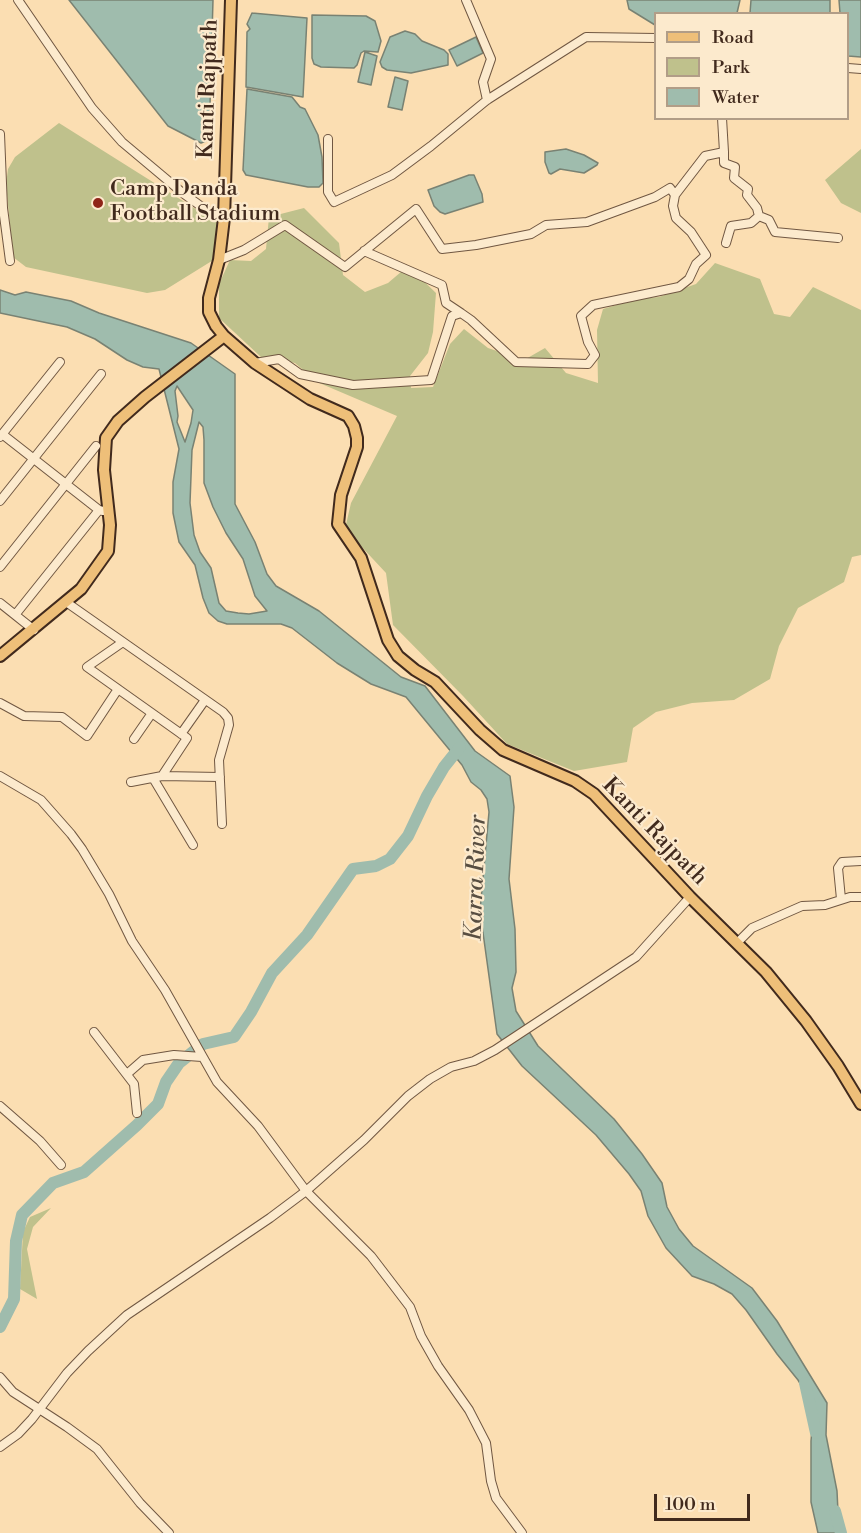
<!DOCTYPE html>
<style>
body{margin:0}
#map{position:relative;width:861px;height:1533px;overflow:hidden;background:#fbdeb2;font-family:"Libre Bodoni",serif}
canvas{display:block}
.legend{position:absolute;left:654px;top:12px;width:195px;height:108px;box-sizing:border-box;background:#fceacd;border:2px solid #b19d87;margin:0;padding:8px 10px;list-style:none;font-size:18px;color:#412a1d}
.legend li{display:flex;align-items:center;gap:12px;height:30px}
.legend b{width:30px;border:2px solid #b19d87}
.scale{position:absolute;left:654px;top:1494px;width:96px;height:27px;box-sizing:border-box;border:3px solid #412a1d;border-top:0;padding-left:8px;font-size:18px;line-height:21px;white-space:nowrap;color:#412a1d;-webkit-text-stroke:4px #fceacd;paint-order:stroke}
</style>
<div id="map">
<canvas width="861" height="1533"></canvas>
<ul class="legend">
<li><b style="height:8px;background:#eebf79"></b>Road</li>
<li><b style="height:16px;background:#bfc18c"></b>Park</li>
<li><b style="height:16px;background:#9fbcad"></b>Water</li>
</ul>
<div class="scale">100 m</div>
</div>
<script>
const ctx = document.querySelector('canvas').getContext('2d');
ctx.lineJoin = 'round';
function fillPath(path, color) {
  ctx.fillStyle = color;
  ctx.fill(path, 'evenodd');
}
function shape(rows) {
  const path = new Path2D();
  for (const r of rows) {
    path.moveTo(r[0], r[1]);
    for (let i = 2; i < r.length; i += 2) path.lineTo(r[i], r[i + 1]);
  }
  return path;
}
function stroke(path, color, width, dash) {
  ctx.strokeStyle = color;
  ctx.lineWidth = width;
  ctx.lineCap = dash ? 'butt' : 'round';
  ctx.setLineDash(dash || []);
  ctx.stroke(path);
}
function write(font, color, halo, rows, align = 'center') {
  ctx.font = font + ' "Libre Bodoni",serif';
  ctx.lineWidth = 4.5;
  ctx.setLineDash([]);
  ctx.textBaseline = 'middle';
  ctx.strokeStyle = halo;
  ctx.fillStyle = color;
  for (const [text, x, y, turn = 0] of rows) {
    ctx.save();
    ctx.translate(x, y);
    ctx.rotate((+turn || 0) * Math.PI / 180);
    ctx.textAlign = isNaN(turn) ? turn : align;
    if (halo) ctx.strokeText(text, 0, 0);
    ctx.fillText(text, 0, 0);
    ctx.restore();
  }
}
fillPath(shape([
 [59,123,218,223,215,259,165,290,147,293,26,267,13,257,6,184,8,169,15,157],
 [861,149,861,213,841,203,825,180],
 [304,208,339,243,343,275,365,292,388,283,408,266,436,293,433,332,428,353,410,376,411,388,433,387,450,344,464,329,488,348,524,360,545,348,566,373,598,383,597,330,603,309,637,299,659,297,696,284,715,263,760,279,774,314,790,317,813,287,861,310,861,555,852,557,844,582,798,608,779,646,770,679,734,700,692,703,656,712,633,728,627,762,574,771,507,744,463,696,393,625,386,573,345,529,351,503,397,416,317,382,295,363,261,357,219,318,219,284,230,260,251,261,266,249,269,217],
 [51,1208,33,1227,27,1249,37,1299,20,1289,23,1232,30,1217]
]), '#bfc18c');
const water = shape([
 [69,0,213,0,209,140,201,143,168,126,69,0],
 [627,0,740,0,737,13,656,14,655,25,629,9,627,0],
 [751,0,830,0,830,13,750,13,751,0],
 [839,0,861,0,861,57,848,56,848,14,840,13,839,0],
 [252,13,307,18,303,97,246,87,247,32,250,29,247,24,252,13],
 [312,15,366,16,375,21,381,41,378,52,364,51,361,53,357,65,354,68,321,67,314,64,312,58,312,15],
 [405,31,415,34,422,41,444,50,448,54,448,65,411,73,387,70,382,67,380,62,390,37,405,31],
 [476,37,483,53,457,66,449,50,476,37],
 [365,52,377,56,371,85,358,82,365,52],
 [395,77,408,81,402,110,388,107,395,77],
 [247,89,292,97,300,107,305,109,318,135,322,157,323,183,319,187,308,187,246,175,243,170,247,89],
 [566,149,584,155,598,163,597,165,584,173,560,169,551,174,549,173,545,162,545,152,566,149],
 [469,175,474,175,482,194,483,202,445,214,440,212,434,206,428,190,469,175],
 [0,290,15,295,26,292,71,301,99,313,191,343,235,374,235,504,255,542,267,574,276,586,319,611,401,677,425,686,475,751,510,776,514,807,509,879,515,929,516,972,512,988,516,1011,538,1046,614,1119,642,1154,662,1183,667,1207,679,1229,693,1246,752,1288,777,1321,827,1403,826,1435,837,1491,839,1533,818,1533,811,1502,811,1441,814,1407,798,1380,777,1354,746,1310,732,1294,714,1284,692,1276,666,1248,648,1216,641,1191,629,1174,596,1135,522,1066,497,1034,480,911,489,812,487,799,481,790,471,782,462,765,406,697,371,684,337,663,292,628,281,624,227,624,218,621,209,613,203,598,195,565,179,542,173,513,173,482,179,449,159,369,143,367,127,360,95,339,67,327,0,313,0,290],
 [177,386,193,410,191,423,185,442,177,422,178,416,175,391,177,386],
 [199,422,203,427,204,440,204,483,213,507,226,533,243,559,255,596,267,611,249,614,238,613,226,611,219,603,211,568,200,552,194,535,190,503,192,450,199,422]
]);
fillPath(water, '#9fbcad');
stroke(water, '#798273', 1.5);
stroke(shape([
 [0,1327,14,1299,16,1241,22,1215,53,1183,84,1172,137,1125,158,1104,166,1082,179,1063,203,1044,234,1037,251,1012,272,973,307,935,353,869,376,866,390,859,408,836,427,796,444,767,460,747],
 [805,1383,816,1433],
 [835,1511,841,1533]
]), '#9fbcad', 12);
const minor = shape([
 [18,0,92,108,122,142,184,194,209,212,224,218],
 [466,0,491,59,483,82,487,100],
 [848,68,861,69],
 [0,134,3,208,0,209],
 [328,139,328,192,334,202,392,175,431,146,487,100,586,37,656,38],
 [724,152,724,163,735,167,734,178,748,189,747,195,757,208,759,216,769,220,775,232,838,238],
 [3,208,10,261],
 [726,243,731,226,751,223,759,216],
 [364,251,442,285,446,303,461,313],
 [219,260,244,250,285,225,345,267,416,209,442,249,476,245,531,234,546,225,587,222,655,197,670,188,675,195,705,156,724,152,722,118],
 [255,363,279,359,300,374,353,385,431,380,452,316,461,313,471,320,516,362,588,364,595,355,588,342,581,316,593,305,679,287,689,279,696,264,706,255,691,232,676,218,673,206,675,195],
 [2,434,99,510,103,511],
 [0,437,60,362],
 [0,501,101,374],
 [0,567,96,446],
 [66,602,223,712,228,718,229,725,219,760,222,824],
 [0,603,34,630],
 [15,615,99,510],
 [123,642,87,667,187,738,162,776],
 [0,703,24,716,62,717,87,736,118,689],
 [181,734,205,700],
 [134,739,152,713],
 [0,776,41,800,71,834,82,849,109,894,132,941,165,990,217,1082,258,1126,306,1191,371,1256,410,1307,421,1336,438,1366,469,1410,486,1443,491,1481,496,1498,522,1533],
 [153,778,193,845],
 [131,782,162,776,220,777],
 [841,899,838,868,842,862,861,861],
 [738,942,752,928,802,906,825,905,850,897,861,897],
 [94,1032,134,1084,137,1113],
 [127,1074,143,1060,174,1055,202,1057],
 [0,1106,40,1141,61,1165],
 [0,1377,13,1392,67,1427,97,1449,140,1503,169,1533],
 [0,1447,18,1434,32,1419,67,1373,88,1351,127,1315,270,1218,306,1191,364,1140,408,1096,430,1079,451,1067,474,1061,495,1050,636,957,690,897]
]);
const major = shape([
 [231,0,224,218,219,260,209,298,209,312,216,326,224,336,255,363,310,399,348,416,354,426,357,438,357,447,341,495,338,524,361,558,388,640,398,656,415,670,435,682,480,730,503,750,575,781,594,794,690,897,766,972,806,1021,838,1066,861,1104],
 [0,656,81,589,108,551,110,525,104,470,106,438,118,421,145,397,224,336]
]);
stroke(minor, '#705742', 10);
stroke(major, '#412a1d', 14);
stroke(minor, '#fceacd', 8);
stroke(major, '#eebf79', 10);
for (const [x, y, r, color] of [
 [98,203,6,"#8f2418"]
]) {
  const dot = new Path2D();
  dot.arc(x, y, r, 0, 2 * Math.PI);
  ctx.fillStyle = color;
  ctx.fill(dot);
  stroke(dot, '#fceacd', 2);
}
write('22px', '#412a1d', '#fceacd', [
 ["Kanti Rajpath",209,89,-88],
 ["Kanti Rajpath",654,832,46]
]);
write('22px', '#412a1d', '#fceacd', [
 ["Camp Danda",110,190],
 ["Football Stadium",110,215]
], 'left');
write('italic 24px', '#584e41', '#fceacd', [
 ["Karra River",477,878,-88]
]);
</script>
